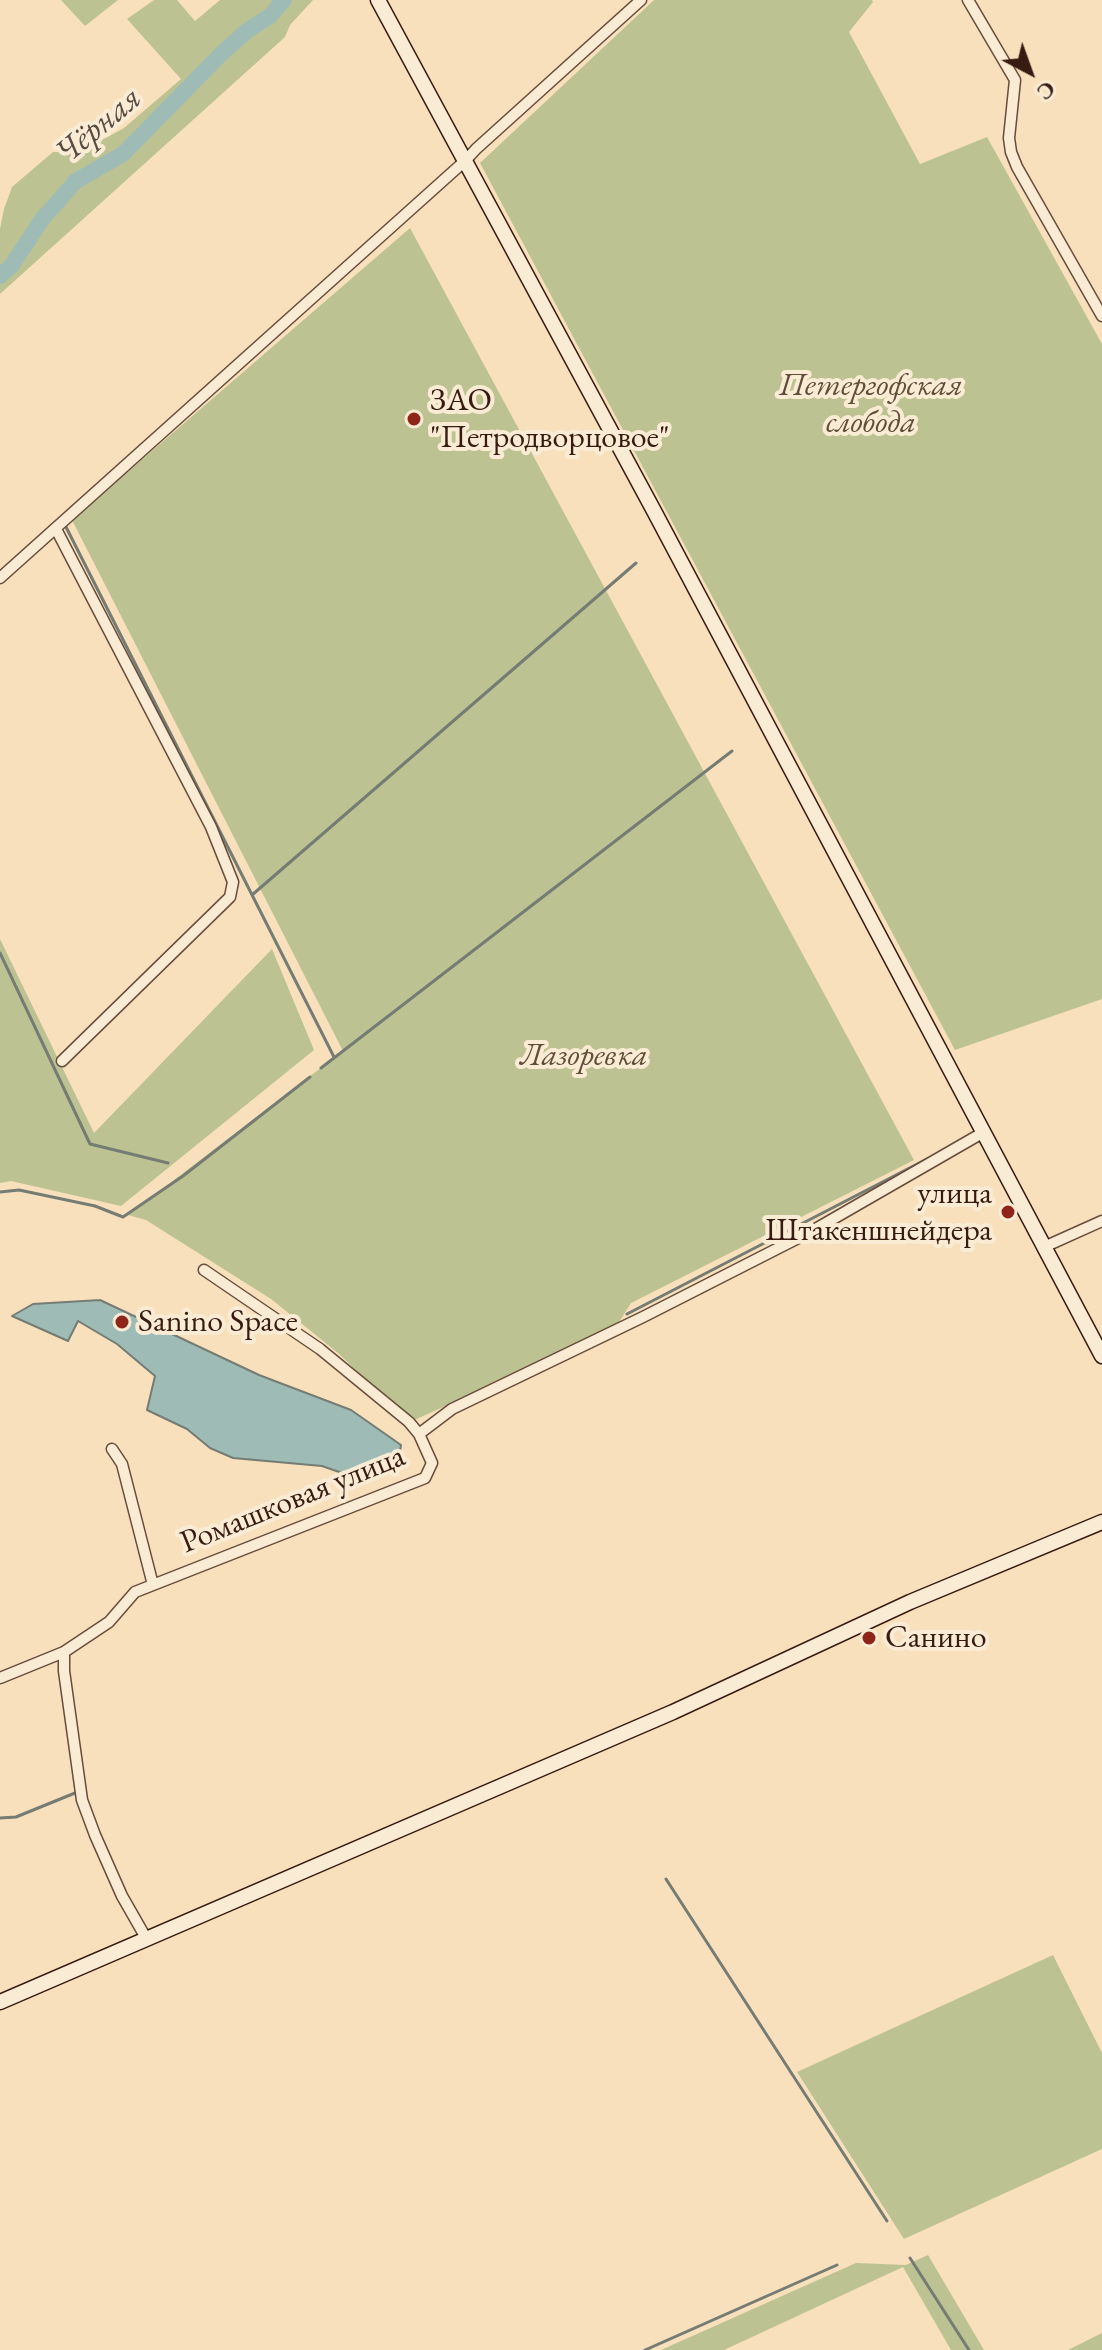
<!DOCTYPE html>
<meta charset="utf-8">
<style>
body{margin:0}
#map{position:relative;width:1102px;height:2350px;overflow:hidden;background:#f8e0bd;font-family:"EB Garamond",serif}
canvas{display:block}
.north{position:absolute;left:990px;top:32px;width:80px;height:80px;-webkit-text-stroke:6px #faebd4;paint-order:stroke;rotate:139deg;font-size:22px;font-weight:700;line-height:32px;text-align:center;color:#381c11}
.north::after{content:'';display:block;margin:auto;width:28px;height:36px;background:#381c11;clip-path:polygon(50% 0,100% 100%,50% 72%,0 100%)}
</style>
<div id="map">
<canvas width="1102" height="2350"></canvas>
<div class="north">С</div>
</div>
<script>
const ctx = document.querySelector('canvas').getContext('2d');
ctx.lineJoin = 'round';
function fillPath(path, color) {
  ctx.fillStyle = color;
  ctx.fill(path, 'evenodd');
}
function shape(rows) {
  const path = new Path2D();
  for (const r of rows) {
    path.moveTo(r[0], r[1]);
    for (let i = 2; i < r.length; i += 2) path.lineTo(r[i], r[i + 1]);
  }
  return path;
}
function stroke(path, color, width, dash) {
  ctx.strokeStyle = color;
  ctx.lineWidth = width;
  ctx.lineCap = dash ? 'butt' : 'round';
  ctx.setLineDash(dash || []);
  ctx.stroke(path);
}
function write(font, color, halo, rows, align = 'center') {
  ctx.font = font + ' "EB Garamond",serif';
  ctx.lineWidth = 8;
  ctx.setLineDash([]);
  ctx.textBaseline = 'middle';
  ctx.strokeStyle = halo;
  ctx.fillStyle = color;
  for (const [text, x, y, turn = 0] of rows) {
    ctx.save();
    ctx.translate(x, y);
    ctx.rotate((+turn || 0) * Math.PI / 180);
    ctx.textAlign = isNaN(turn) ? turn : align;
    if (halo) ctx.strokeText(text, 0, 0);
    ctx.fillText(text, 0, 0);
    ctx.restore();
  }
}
fillPath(shape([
 [61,0,118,0,85,26],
 [154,0,177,0,195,21,220,0,313,0,290,25,285,37,0,294,0,229,4,209,12,187,53,152,80,152,124,128,181,79,127,19],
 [654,0,872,0,873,2,849,32,920,164,987,137,1102,344,1102,999,955,1050,480,163],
 [410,228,914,1160,631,1303,614,1330,410,1422,338,1353,271,1299,146,1220,128,1215,343,1051,72,520],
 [0,939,94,1133,272,949,314,1050,121,1206,11,1181,0,1183],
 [1053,1955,1102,2053,1102,2149,904,2239,797,2072],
 [928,2255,984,2350,951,2350,903,2267,724,2350,661,2350,856,2263,906,2265],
 [1102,2333,1102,2350,1068,2350]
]), '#bdc292');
const water = shape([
 [100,1300,259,1375,351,1410,401,1445,399,1459,378,1477,365,1481,322,1466,233,1458,210,1448,187,1429,147,1410,155,1376,117,1344,78,1321,68,1341,12,1316,33,1304,100,1300]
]);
fillPath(water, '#9ebcb5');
stroke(water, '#757c73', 2);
stroke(shape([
 [65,525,334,1057],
 [252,895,636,563],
 [0,953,90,1144,168,1163],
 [321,1068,732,751],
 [0,1192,19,1190,95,1206,123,1217,183,1176,310,1077],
 [627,1314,927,1159],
 [0,1818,16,1817,75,1793],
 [666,1879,887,2221],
 [910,2258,969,2350],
 [645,2350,837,2265]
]), '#757c73', 3);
stroke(shape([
 [0,276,12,265,43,218,76,181,123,154,220,55,248,30,270,16,284,0]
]), '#9ebcb5', 16);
const street = shape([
 [968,0,1015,80,1009,138,1011,152,1017,167,1102,316],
 [56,529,211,827,233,882,230,897,62,1061],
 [0,578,466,160,476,149,641,0],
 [1044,1247,1102,1221],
 [419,1434,452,1409,643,1317,812,1231,984,1132],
 [112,1449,122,1464,153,1585],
 [0,1678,64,1652],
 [146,1938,122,1896,95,1835,82,1800,64,1671,64,1652,109,1622,135,1592,425,1478,432,1463,419,1434,409,1422,320,1349,204,1270]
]);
const secondary = shape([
 [378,0,654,511,1102,1356],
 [0,2002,673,1712,910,1602,1102,1522]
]);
stroke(street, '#684d3c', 13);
stroke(secondary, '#381c11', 17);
stroke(street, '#faebd4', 10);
stroke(secondary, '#faebd4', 14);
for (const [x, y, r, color] of [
 [414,419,8,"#8f2418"],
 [1008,1212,8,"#8f2418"],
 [122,1322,8,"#8f2418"],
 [869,1638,8,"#8f2418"]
]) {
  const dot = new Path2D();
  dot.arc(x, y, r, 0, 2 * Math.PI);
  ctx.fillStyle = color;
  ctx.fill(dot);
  stroke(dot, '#faebd4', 3);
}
write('italic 32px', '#604e38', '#faebd4', [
 ["Петергофская",871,386],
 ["слобода",871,423],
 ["Лазоревка",584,1056]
]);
write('32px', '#381c11', '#faebd4', [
 ["ЗАО",430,401],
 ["\"Петродворцовое\"",430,438],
 ["улица",992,1194,"right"],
 ["Штакеншнейдера",992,1231,"right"],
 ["Sanino Space",138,1322],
 ["Санино",885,1638]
], 'left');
write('32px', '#381c11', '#faebd4', [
 ["Ромашковая улица",293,1500,-22]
]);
write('italic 34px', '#574c42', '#faebd4', [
 ["Чёрная",99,126,-40]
]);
</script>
